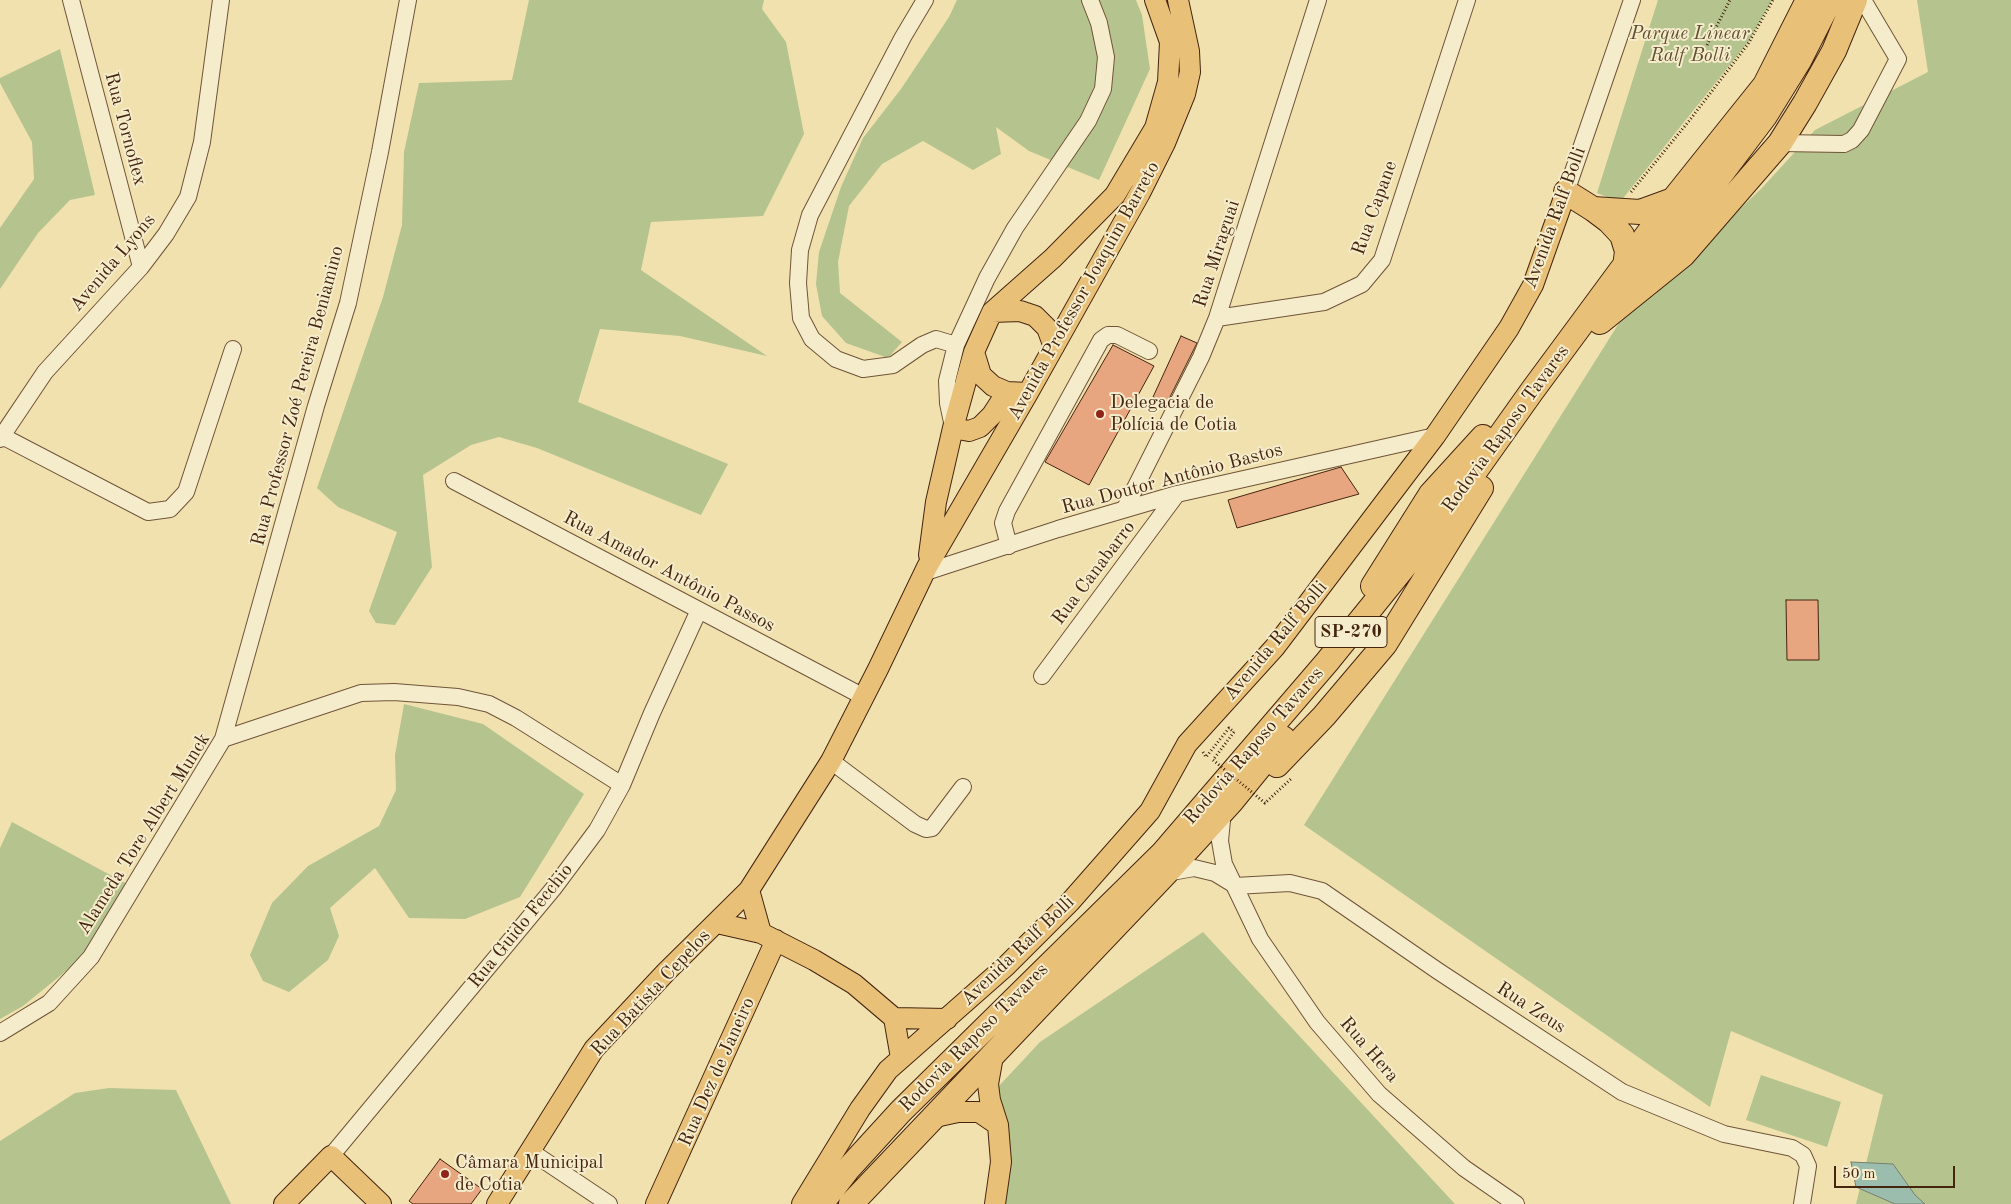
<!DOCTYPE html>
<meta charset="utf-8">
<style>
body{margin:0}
#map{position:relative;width:2011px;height:1204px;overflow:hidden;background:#f0e1af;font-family:"Old Standard TT",serif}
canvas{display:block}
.scale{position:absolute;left:1834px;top:1166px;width:121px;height:22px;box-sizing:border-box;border:2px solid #452510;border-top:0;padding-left:6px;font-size:15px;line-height:18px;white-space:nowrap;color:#452510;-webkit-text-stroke:4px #f5eccb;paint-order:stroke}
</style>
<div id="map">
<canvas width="2011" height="1204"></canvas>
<div class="scale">50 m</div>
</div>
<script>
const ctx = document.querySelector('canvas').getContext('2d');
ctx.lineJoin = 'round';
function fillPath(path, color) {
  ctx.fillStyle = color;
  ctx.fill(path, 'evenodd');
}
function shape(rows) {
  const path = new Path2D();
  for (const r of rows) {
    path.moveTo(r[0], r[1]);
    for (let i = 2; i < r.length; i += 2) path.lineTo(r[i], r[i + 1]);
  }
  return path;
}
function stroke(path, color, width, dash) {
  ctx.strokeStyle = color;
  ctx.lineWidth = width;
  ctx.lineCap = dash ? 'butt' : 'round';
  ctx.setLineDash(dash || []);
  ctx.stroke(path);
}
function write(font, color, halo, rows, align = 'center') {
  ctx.font = font + ' "Old Standard TT",serif';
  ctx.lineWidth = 4;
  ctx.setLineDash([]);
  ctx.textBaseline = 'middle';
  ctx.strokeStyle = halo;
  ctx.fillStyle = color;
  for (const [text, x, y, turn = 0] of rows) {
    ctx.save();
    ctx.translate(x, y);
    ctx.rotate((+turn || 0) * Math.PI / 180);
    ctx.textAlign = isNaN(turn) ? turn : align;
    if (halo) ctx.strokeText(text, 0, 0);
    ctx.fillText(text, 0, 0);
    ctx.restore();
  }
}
fillPath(shape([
 [529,0,764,0,762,9,786,42,804,134,763,216,651,222,641,270,767,356,680,336,600,329,578,402,728,464,701,515,537,448,499,437,471,445,423,475,432,567,395,625,376,623,369,611,397,532,338,507,317,488,383,297,402,225,404,152,419,83,512,80],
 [957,0,1136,0,1142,15,1150,69,1099,180,1029,151,996,127,1001,154,973,170,923,141,882,164,849,206,838,262,840,293,902,342,888,358,846,343,822,316,816,284,819,252,841,187,863,138,901,89,949,17],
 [1658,0,1772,0,1749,41,1620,202,1597,193],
 [1917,0,2011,0,2011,1204,1856,1204,1883,1095,1731,1031,1710,1107,1304,825,1619,323,1762,188,1815,130,1928,72],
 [60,49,95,195,70,200,38,233,0,289,0,228,34,179,32,142,0,83,0,78],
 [404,704,483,724,584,794,520,897,465,919,409,918,375,868,330,908,339,936,328,960,289,992,263,981,250,955,272,903,308,866,379,826,396,790,395,755],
 [12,822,127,884,87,954,23,1006,0,1019,0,848],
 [1203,932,1455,1204,1002,1204,998,1087,1040,1042],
 [1761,1075,1841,1102,1827,1147,1746,1120],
 [109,1088,176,1090,231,1204,0,1204,0,1141,75,1093]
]), '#b5c48e');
const water = shape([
 [1851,1162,1893,1164,1915,1195,1925,1204,1895,1204,1856,1187,1851,1162]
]);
fillPath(water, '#9abdae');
stroke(water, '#78806f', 1);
const building = shape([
 [1181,336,1197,343,1167,403,1153,397,1181,336],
 [1113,345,1154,366,1089,485,1045,462,1113,345],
 [1341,467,1359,494,1237,528,1228,500,1341,467],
 [1786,600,1818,600,1819,660,1787,660,1786,600],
 [440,1159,482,1189,471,1204,413,1204,409,1201,440,1159]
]);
fillPath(building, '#e7a680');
stroke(building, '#452510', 1);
const minor = shape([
 [71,0,141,267],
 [925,0,903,37,810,215,800,250,798,283,801,318,812,339,836,359,863,369,893,365,922,345,936,339,956,345,947,381,948,403,953,427],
 [1780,143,1844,144,1852,140,1861,130,1898,59,1863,0],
 [1566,192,1632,0],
 [1217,318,1324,302,1362,284,1382,260,1467,0],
 [956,345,987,278,1015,228,1088,121,1103,89,1106,57,1099,23,1090,0],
 [2,436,148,512,170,509,186,492,233,349],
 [0,439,45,372,141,267,166,234,188,197,202,142,221,0],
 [454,481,864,697],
 [1125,508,1201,357,1217,318,1318,0],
 [1009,546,1003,523,1007,511,1101,340,1108,335,1117,335,1149,351],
 [923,573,1058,529,1177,494,1435,436],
 [1042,676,1177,494],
 [223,739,316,406,348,303,380,152,408,0],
 [831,761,915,824,926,829,932,828,963,787],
 [1223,810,1220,841,1224,864,1260,939,1317,1022,1379,1094,1464,1168,1516,1204],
 [1166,873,1194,868,1215,873,1233,884],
 [1235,886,1290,883,1322,891,1438,971,1622,1092,1724,1134,1792,1148,1803,1155,1808,1166,1802,1204],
 [0,1033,49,1003,91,957,223,739,361,693,394,692,458,697,489,704,516,718,622,785],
 [530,1151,609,1204],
 [331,1156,553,889,597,830,622,785,652,713,699,610]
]);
const major = shape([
 [992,312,1020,311,1035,316,1047,328,1054,347],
 [974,352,981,375,993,386,1007,392,1028,393],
 [953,428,969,431,980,427,992,415,1007,392],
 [929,555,936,502,953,428,974,352,992,312,1053,258,1115,195,1155,128,1168,82,1170,42,1155,0],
 [749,890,761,933],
 [717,923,761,933,814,960,854,984,894,1018,947,1019],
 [894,1018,901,1058],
 [993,1056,988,1084,990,1100,998,1125,1001,1162,995,1204],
 [935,1117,958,1112,979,1112,998,1125],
 [284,1204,331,1156,381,1204],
 [497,1204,594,1049,666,972,749,890,831,761,878,669,927,567,1028,393,1140,193,1165,143,1185,94,1190,72,1189,51,1178,0],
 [656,1204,776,940],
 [802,1204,860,1109,888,1070,1006,966,1070,902,1150,811,1187,744,1275,647,1435,436,1509,328,1533,285,1566,192]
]);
const highway = shape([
 [1566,192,1593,209,1609,221,1622,235,1627,251,1625,267],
 [1593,209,1640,212,1673,200],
 [1624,293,1709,190,1765,116,1799,61,1830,0],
 [1600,322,1683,255,1780,143,1805,103,1834,51,1855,0],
 [1373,586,1431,494,1483,437],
 [1277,765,1324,716,1385,644,1481,488],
 [821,1204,848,1169,901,1111,1163,853,1327,662,1429,536,1532,391,1673,200,1765,85,1808,0],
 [851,1204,1166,873,1231,802,1283,738]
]);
stroke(minor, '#705438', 18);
stroke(major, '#452510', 22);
stroke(highway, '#452510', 26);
stroke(shape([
 [1707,45,1730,0],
 [1631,192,1689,121,1748,44,1773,0],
 [1203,752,1206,757,1229,728,1234,732]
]), '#452510', 3, [1, 2.5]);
stroke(minor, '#f5eccb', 16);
stroke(major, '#e8c078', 20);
stroke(highway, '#e8c078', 24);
stroke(shape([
 [1234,732,1213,760,1265,803,1292,778]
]), '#452510', 3, [1, 2.5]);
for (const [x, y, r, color] of [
 [1100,414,5,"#8f2418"],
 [445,1174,5,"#8f2418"]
]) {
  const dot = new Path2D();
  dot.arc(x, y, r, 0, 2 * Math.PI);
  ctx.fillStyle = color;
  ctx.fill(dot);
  stroke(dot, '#f5eccb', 2);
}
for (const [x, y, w] of [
 [1351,632,72]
]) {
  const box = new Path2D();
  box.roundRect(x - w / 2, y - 15.5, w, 31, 4);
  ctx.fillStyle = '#f5eccb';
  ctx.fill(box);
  stroke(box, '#452510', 1);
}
write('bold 18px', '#452510', null, [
 ["SP-270",1351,632]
]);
write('italic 19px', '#614d30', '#f5eccb', [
 ["Parque Linear",1690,34],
 ["Ralf Bolli",1690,56]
]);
write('19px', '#452510', '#f5eccb', [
 ["Rua Tornoflex",125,129,75],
 ["Rua Capane",1375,208,-70],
 ["Avenida Ralf Bolli",1555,218,-70],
 ["Rua Miraguai",1217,254,-72],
 ["Avenida Lyons",113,263,-50],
 ["Avenida Professor Joaquim Barreto",1084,291,-61],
 ["Rua Professor Zoé Pereira Beniamino",298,396,-75],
 ["Rodovia Raposo Tavares",1506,429,-54],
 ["Rua Doutor Antônio Bastos",1172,479,-15],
 ["Rua Amador Antônio Passos",669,572,28],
 ["Rua Canabarro",1094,573,-53],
 ["Avenida Ralf Bolli",1276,641,-50],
 ["Rodovia Raposo Tavares",1254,746,-49],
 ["Alameda Tore Albert Munck",144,834,-58],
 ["Rua Guido Fecchio",521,926,-51],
 ["Avenida Ralf Bolli",1018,951,-44],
 ["Rua Batista Cepelos",651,993,-47],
 ["Rua Zeus",1531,1008,33],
 ["Rodovia Raposo Tavares",974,1038,-45],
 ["Rua Hera",1369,1050,49],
 ["Rua Dez de Janeiro",717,1072,-66]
]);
write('19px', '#452510', '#f5eccb', [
 ["Delegacia de",1110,403],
 ["Polícia de Cotia",1110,425],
 ["Câmara Municipal",455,1163],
 ["de Cotia",455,1185]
], 'left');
</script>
